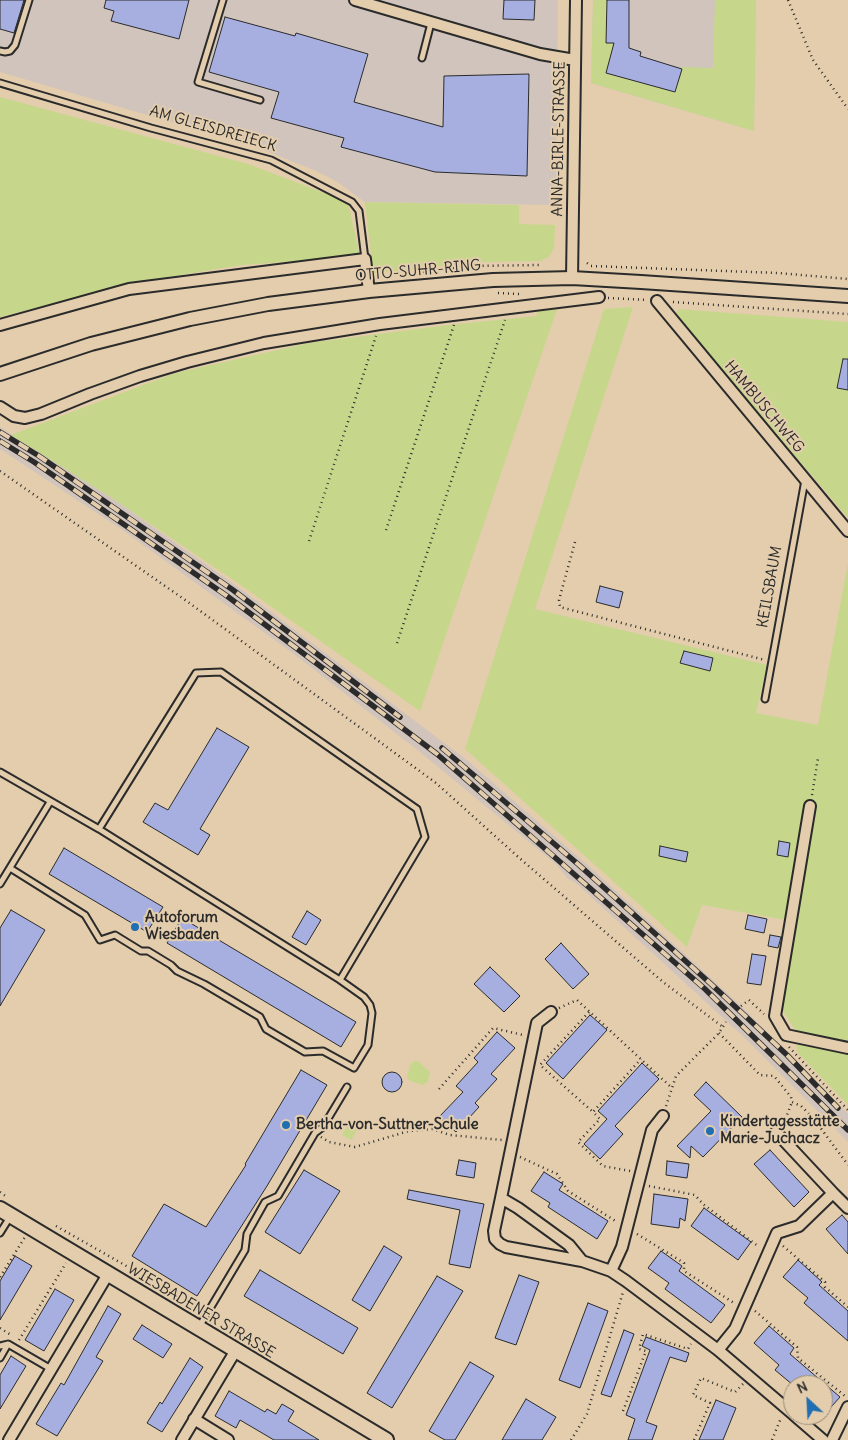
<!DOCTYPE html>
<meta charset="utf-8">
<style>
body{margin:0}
#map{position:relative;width:848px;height:1440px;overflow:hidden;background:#e3cdac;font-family:Delius,sans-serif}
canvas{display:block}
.north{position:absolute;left:783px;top:1375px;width:50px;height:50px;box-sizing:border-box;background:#e3cdac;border:1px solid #998c78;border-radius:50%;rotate:335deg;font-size:14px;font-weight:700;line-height:20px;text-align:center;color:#2b2b2b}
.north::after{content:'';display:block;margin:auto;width:18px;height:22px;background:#1f6fb2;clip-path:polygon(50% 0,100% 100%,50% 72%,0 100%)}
</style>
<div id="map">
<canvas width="848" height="1440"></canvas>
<div class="north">N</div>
</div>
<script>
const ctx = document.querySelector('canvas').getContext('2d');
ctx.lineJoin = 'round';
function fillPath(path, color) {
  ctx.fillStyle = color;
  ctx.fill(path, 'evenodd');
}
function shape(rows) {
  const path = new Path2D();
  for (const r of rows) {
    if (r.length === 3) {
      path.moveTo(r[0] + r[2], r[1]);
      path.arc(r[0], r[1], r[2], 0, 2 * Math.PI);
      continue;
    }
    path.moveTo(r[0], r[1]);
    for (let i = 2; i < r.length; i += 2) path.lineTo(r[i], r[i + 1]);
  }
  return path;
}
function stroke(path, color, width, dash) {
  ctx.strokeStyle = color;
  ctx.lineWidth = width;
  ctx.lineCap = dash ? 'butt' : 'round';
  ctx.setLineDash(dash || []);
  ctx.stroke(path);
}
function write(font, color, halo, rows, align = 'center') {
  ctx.font = font + ' Delius,sans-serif';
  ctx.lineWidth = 4;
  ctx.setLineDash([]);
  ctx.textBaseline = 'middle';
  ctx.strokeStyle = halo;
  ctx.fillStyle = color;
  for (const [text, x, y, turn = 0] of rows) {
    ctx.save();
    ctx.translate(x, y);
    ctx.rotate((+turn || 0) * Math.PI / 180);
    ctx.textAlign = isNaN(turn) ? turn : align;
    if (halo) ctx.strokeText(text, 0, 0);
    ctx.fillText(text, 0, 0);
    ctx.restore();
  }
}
fillPath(shape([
 [0,0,558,0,556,205,365,202,336,181,314,170,253,146,0,72],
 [593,0,756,0,754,131,591,83],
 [0,427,115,500,242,590,468,761,593,870,741,1006,848,1114,848,1142,744,1037,576,883,567,878,557,865,420,752,294,654,121,529,0,449]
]), '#d1c4bc');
fillPath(shape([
 [593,0,607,0,606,42,613,43,613,48,606,73,622,78,623,76,633,79,633,81,674,92,682,67,713,68,715,0,756,0,754,131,591,83],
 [0,97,248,164,348,202,360,257,242,265,137,282,0,317],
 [365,202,519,205,519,224,555,225,554,248,549,257,540,261,476,262,373,274],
 [633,307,535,609,767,665,756,713,818,725,848,563,848,1105,797,1052,796,1031,781,1008,797,922,702,905,687,947,465,749,604,309],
 [557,309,420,711,242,586,115,500,11,435,175,373,309,343,448,325,536,316,538,310],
 [679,309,848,322,848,518,675,314],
 [414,1061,418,1061,430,1072,428,1081,423,1085,410,1081,407,1077,410,1066],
 [350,1121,359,1127,351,1140,342,1135]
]), '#c6d78b');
const building = shape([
 [0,0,24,0,14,33,0,29,0,0],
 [106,0,189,0,179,39,111,21,114,11,104,8,106,0],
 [504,0,535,0,534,20,503,19,504,0],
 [607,0,629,0,629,48,641,52,640,56,682,69,675,92,606,73,614,43,606,43,607,0],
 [225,17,295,36,296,33,368,54,354,102,443,127,444,76,529,74,527,176,435,172,341,147,344,138,271,118,279,92,209,72,225,17],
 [843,359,848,359,848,390,837,388,843,359],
 [600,586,623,592,619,608,596,602,600,586],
 [684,651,713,658,710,671,680,663,684,651],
 [217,728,249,747,200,829,210,835,198,855,143,822,155,803,168,810,217,728],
 [779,841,790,843,788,857,777,855,779,841],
 [660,846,688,852,686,862,659,856,660,846],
 [64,848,163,907,147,932,49,874,64,848],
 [11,910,45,930,0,1006,0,928,11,910],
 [307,911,321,920,306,945,292,937,307,911],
 [748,915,767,919,764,933,745,929,748,915],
 [182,918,356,1022,341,1047,167,943,182,918],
 [770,935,781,937,778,948,768,946,770,935],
 [561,943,589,974,573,989,545,959,561,943],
 [752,954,766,956,761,985,747,983,752,954],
 [490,967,520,996,504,1012,474,984,490,967],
 [590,1015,607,1030,563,1079,546,1063,590,1015],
 [497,1032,515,1048,491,1074,497,1079,475,1103,479,1107,456,1132,439,1117,463,1092,456,1086,478,1062,474,1058,497,1032],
 [642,1063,659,1079,615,1126,623,1134,600,1159,584,1144,607,1119,598,1111,642,1063],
 [301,1070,327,1085,267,1186,197,1296,132,1256,164,1204,206,1227,246,1165,245,1164,301,1070],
 [392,1082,10],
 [706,1082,742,1117,703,1157,691,1146,690,1158,677,1146,711,1111,694,1095,706,1082],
 [770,1150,809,1192,794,1207,754,1164,770,1150],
 [459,1160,476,1163,474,1178,456,1175,459,1160],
 [667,1161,689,1164,687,1178,666,1175,667,1161],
 [304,1170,340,1191,300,1254,265,1232,304,1170],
 [544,1172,563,1184,559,1190,608,1221,597,1239,548,1207,550,1203,531,1191,544,1172],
 [409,1190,484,1204,470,1268,449,1264,460,1210,407,1199,409,1190],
 [654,1194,688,1199,685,1221,680,1218,679,1228,651,1224,654,1194],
 [704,1208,751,1242,738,1260,691,1226,704,1208],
 [842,1215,848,1222,848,1254,826,1229,842,1215],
 [384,1246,402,1257,370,1311,352,1300,384,1246],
 [661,1251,682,1266,679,1271,725,1305,711,1323,665,1289,669,1283,648,1268,661,1251],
 [15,1256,32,1266,0,1320,0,1281,15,1256],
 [798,1260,822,1282,819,1285,848,1311,848,1341,804,1303,808,1298,783,1277,798,1260],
 [260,1270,358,1328,343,1354,244,1296,260,1270],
 [519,1275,539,1282,516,1345,495,1338,519,1275],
 [437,1276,463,1291,392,1408,367,1393,437,1276],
 [55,1289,74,1300,44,1351,25,1340,55,1289],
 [588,1303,608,1311,580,1388,559,1380,588,1303],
 [108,1306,121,1314,96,1357,103,1361,57,1436,36,1424,61,1383,64,1385,108,1306],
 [142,1325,172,1344,163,1358,133,1339,142,1325],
 [769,1326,794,1348,790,1354,840,1397,823,1416,823,1385,793,1385,775,1370,779,1365,754,1343,769,1326],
 [624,1330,634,1334,611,1397,601,1394,624,1330],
 [646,1337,689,1353,686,1362,670,1357,646,1422,657,1426,652,1440,628,1440,635,1419,626,1415,650,1350,642,1346,646,1337],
 [11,1356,26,1366,0,1409,0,1375,11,1356],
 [190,1358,203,1367,162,1432,147,1423,160,1402,162,1404,190,1358],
 [470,1362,494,1376,455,1440,445,1440,429,1431,470,1362],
 [229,1391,265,1412,267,1409,276,1414,282,1404,294,1411,288,1421,319,1440,274,1440,240,1420,236,1428,215,1416,229,1391],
 [526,1399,556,1417,542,1440,502,1440,526,1399],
 [716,1400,736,1408,723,1440,699,1440,716,1400]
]);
fillPath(building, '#a6afe0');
stroke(building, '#2b2b2b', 1);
const service = shape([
 [223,0,198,82,260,100],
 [0,51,5,52,10,51,15,45,29,0],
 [422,58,431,23],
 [0,83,151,128,271,160,352,202,359,211,365,259],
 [765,699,805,480],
 [0,772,99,829,340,980,425,837,417,809,221,672,196,673,99,829],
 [10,868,85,915,100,940,115,935,141,951,148,951,171,965,177,971,204,984,260,1017,266,1029,305,1052,323,1051,354,1068,368,1045,372,1013,370,1005,364,997,340,980],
 [0,884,50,802],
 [0,1233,10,1217],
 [199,1327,245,1250,247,1234,265,1202,278,1196,315,1133,323,1127,347,1087],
 [0,1346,8,1344,51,1369],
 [0,1358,8,1344]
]);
const minor = shape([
 [355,0,540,54,575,60],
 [572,278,576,0],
 [657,301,848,531],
 [0,325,129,289,365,259,369,291],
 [0,407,14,416,25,418,41,414,90,394,140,376,187,362,264,343,380,324,599,297],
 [810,806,775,1016,786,1035,848,1048],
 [551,1012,537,1023,501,1198,518,1208,569,1245,582,1261,611,1271,626,1281,718,1350,793,1414],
 [776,1132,833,1193],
 [501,1198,494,1231,495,1239,500,1244,506,1247,582,1261],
 [611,1271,622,1247,652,1130,663,1116],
 [718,1350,735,1329,777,1233,799,1226,833,1193,848,1208],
 [794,1415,823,1440],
 [194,1419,228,1440],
 [9,1440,108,1274],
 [182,1440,236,1350],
 [832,1440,848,1407]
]);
const tertiary = shape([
 [0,374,91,344,190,319,268,304,369,291,493,280,572,278,641,282,848,296]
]);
const secondary = shape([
 [0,1209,386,1440]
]);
stroke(service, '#2b2b2b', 9);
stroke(minor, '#2b2b2b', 14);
stroke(tertiary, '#2b2b2b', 16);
stroke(secondary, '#2b2b2b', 18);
stroke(shape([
 [788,0,813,60,848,109],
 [587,263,591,266,778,273,848,279],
 [423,272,470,266,540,265],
 [498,293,520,294],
 [608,298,647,300],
 [673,302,848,314],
 [0,471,188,602,436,783,516,855,663,982,723,1027],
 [386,530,454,325],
 [309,541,376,336],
 [575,542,559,600,560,607,765,660],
 [397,643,505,320],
 [812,795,818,758],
 [741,1006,749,1000,764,1014],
 [559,1008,577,1000,672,1088],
 [589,1012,540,1065,593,1112],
 [719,1033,760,1075,774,1076,791,1097,792,1102,801,1106,814,1119,848,1165],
 [789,1047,848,1110],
 [439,1089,493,1028,523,1035],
 [666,1106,676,1076,719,1033,726,1022],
 [784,1124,785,1120,792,1102],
 [321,1137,329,1142,355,1147,409,1131,432,1129,450,1135,502,1140],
 [520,1157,557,1174,568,1191,617,1222],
 [630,1171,603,1166,578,1142,600,1119,593,1112,641,1059],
 [649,1186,695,1195,703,1204,759,1247],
 [0,1192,8,1198],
 [56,1226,174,1293],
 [637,1234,684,1263,684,1271,734,1303],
 [783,1246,825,1282,825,1287,848,1307],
 [0,1277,25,1237],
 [755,1311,797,1347,798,1358,845,1396],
 [0,1328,11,1335],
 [19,1340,66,1263],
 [623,1411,646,1351,639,1349,643,1334,688,1349,691,1344],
 [571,1440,587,1414,623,1292],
 [694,1440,710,1403,693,1395,701,1378,735,1392,743,1384],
 [772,1440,781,1418]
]), '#2b2b2b', 2.5, [1, 4]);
stroke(service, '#e3cdac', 5);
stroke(minor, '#e3cdac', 10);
stroke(tertiary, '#e3cdac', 12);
stroke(secondary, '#e3cdac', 14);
const rail = shape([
 [0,432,39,456,233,590,400,717],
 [0,441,34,462,227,596,437,754,705,989,848,1130],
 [442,748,579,865,711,984,787,1055,838,1108]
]);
stroke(rail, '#2b2b2b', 5.5);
stroke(rail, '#e3cdac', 4, [11]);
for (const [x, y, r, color] of [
 [135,927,5,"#1f6fb2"],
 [286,1125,5,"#1f6fb2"],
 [710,1131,5,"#1f6fb2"]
]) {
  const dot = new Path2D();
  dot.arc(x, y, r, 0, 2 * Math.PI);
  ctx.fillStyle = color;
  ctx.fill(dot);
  stroke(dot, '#e3cdac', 2);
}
write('15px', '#2b2b2b', '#e3cdac', [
 ["AM GLEISDREIECK",213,129,16],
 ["ANNA-BIRLE-STRASSE",559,139,-89],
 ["OTTO-SUHR-RING",418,271,-5],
 ["HAMBUSCHWEG",764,407,50],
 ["KEILSBAUM",770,587,-80],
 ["WIESBADENER STRASSE",201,1311,31]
]);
write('bold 15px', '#2b2b2b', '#e3cdac', [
 ["Autoforum",145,918],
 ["Wiesbaden",145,935],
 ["Kindertagesstätte",720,1122],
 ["Marie-Juchacz",720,1139],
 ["Bertha-von-Suttner-Schule",296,1125]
], 'left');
</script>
